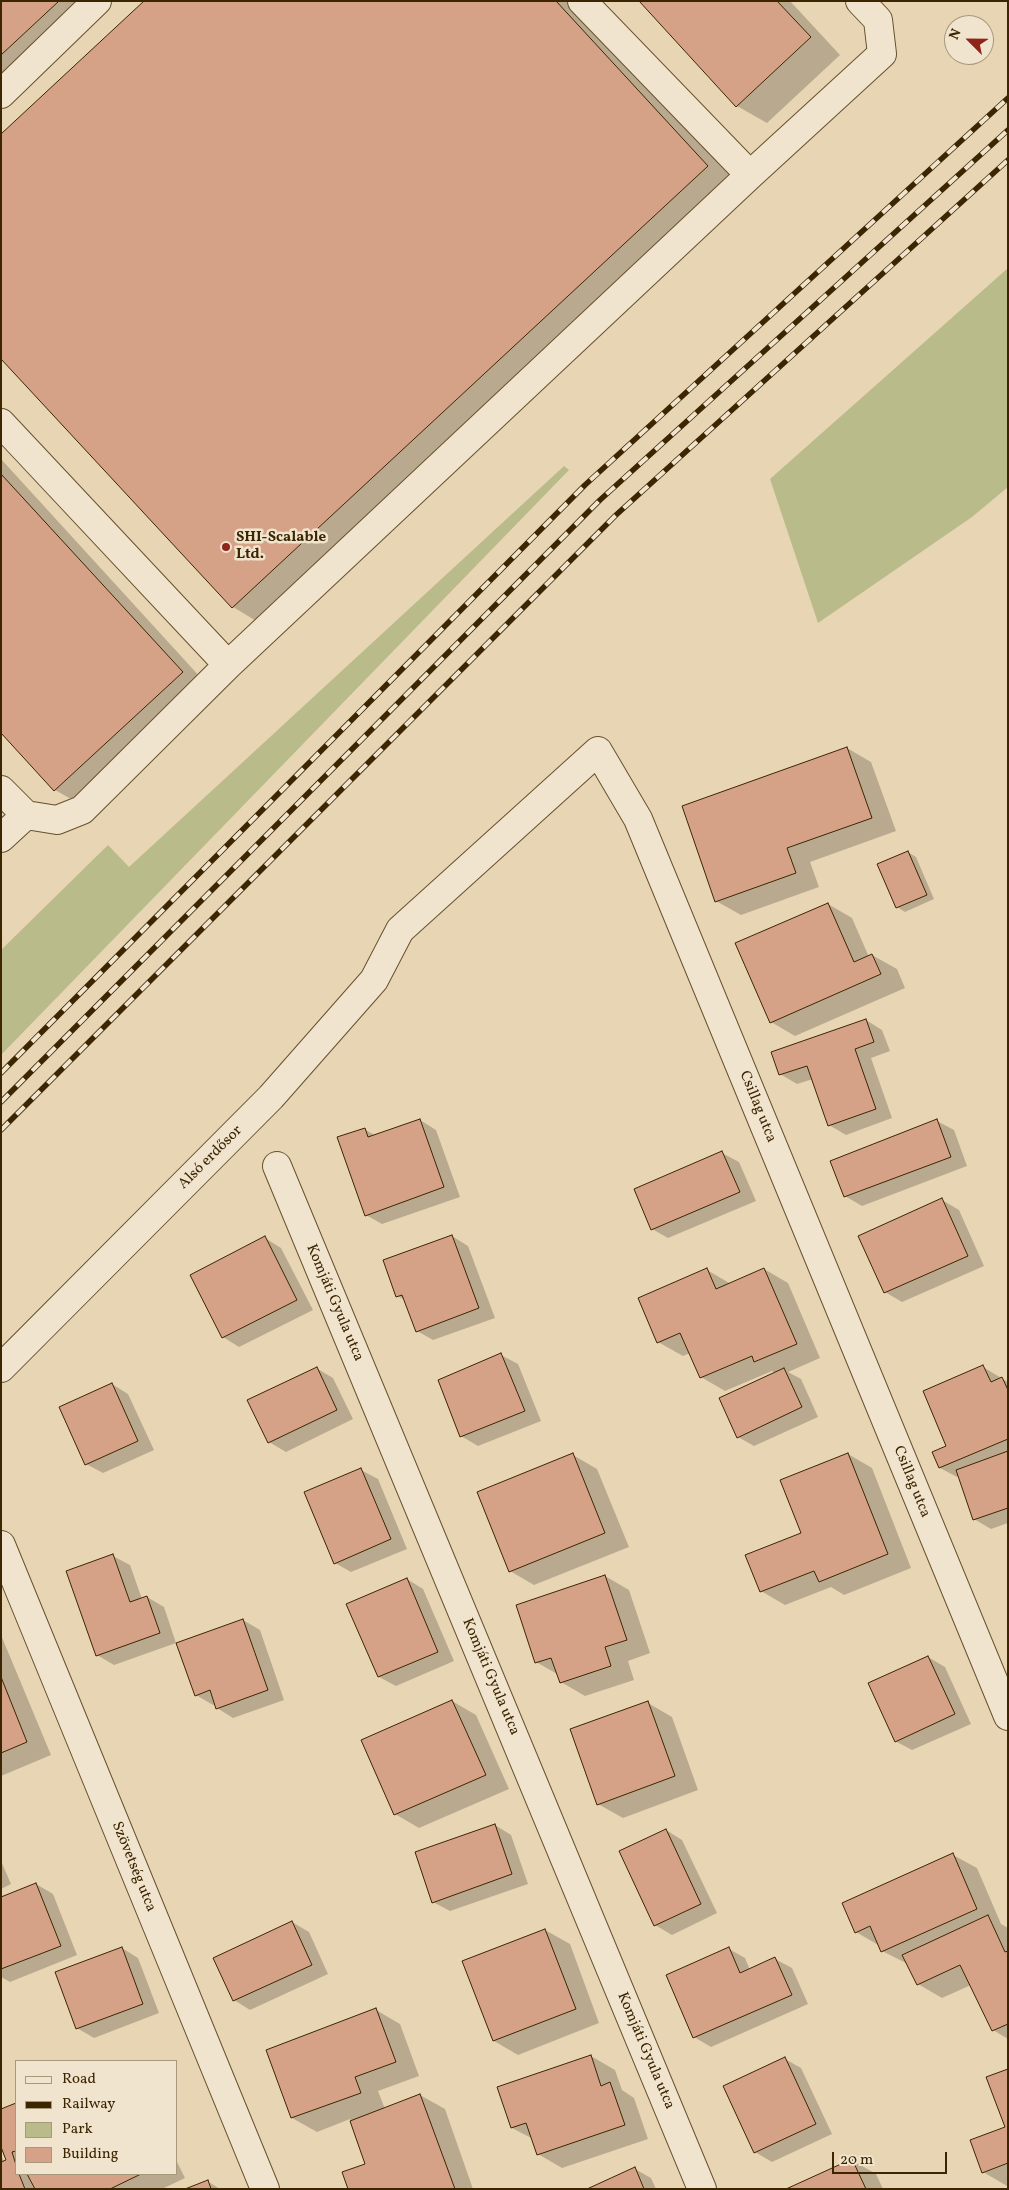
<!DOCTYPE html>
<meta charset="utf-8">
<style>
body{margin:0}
#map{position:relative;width:1009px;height:2190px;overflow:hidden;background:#e8d5b3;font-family:Vollkorn,serif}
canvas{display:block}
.frame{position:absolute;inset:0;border:2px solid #3c2501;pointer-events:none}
.legend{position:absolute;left:15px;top:2060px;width:162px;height:115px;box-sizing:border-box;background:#f0e4ce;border:1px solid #a8987c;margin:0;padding:6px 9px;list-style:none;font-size:15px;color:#3c2501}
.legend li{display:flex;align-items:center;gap:10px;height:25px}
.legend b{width:25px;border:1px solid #a8987c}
.north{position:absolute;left:944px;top:15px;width:50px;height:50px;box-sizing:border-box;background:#f0e4ce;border:1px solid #a8987c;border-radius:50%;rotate:293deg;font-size:14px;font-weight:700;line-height:20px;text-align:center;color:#3c2501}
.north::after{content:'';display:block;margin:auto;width:18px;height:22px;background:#8f2418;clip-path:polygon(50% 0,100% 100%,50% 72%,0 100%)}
.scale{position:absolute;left:832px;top:2152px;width:115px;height:22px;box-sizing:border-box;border:2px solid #3c2501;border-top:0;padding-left:6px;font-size:15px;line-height:18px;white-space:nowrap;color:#3c2501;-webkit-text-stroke:4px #f0e4ce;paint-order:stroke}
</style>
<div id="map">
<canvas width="1009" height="2190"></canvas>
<div class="frame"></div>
<ul class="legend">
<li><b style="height:6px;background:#f0e4ce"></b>Road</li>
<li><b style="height:6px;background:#3c2501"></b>Railway</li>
<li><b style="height:14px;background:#b9bc8a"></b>Park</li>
<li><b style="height:14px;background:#d6a287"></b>Building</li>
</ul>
<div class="north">N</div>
<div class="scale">20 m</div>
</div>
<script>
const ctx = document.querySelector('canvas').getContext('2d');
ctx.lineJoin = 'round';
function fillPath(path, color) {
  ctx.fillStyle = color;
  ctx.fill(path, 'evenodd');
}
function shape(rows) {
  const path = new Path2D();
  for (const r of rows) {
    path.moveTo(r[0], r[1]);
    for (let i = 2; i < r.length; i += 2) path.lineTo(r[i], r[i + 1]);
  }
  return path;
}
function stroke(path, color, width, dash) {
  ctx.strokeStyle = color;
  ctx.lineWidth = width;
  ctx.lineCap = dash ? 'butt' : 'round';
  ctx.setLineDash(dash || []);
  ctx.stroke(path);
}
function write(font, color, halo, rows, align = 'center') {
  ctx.font = font + ' Vollkorn,serif';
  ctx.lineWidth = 5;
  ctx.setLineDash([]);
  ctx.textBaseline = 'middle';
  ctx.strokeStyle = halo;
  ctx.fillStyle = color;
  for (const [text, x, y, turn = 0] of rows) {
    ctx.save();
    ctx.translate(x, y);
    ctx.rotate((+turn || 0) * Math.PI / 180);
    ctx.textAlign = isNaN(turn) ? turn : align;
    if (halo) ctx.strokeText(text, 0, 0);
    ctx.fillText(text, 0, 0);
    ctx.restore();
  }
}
fillPath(shape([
 [1008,268,1008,487,972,517,818,623,770,479],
 [564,466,569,470,1,1055,1,950,108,845,129,867]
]), '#b9bc8a');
fillPath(shape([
 [1,1,97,1,1,101],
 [146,1,569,1,738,184,263,625,233,607],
 [640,1,790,1,840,55,767,123,737,106],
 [1,459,212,690,85,807,55,790,1,731],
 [847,748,871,762,896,831,810,862,819,887,741,915,716,901],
 [908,852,916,857,934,899,905,912,897,907],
 [828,904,852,918,869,957,872,955,897,969,905,988,795,1036,771,1022],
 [866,1020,882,1030,890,1051,871,1058,892,1118,846,1135,829,1125,813,1079,797,1084,780,1074],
 [420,1120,436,1130,460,1197,382,1224,366,1215,364,1129,376,1136],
 [937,1121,954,1130,967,1166,862,1206,845,1196],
 [722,1153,739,1162,756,1201,668,1238,652,1229],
 [942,1200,959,1210,984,1266,902,1302,885,1292],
 [452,1236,468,1246,495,1318,433,1340,417,1331,405,1300,397,1296],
 [265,1238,281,1248,313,1310,239,1347,223,1337],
 [764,1269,788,1283,820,1358,788,1372,801,1379,818,1417,754,1446,738,1437,776,1373,772,1371,725,1391,701,1377,690,1353,683,1356,658,1342,707,1270,731,1284],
 [501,1355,518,1364,541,1421,478,1446,461,1436],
 [983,1367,1008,1382,1008,1523,991,1529,974,1519,959,1476,957,1477,940,1468],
 [316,1368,333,1378,353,1419,286,1452,269,1442],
 [112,1384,128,1394,154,1450,103,1473,86,1464],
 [848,1454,872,1468,911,1568,844,1595,831,1587,785,1605,761,1591,802,1533],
 [573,1455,597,1469,629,1547,534,1585,510,1571],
 [361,1470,378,1479,407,1549,351,1572,335,1563],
 [113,1556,130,1565,142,1599,147,1597,164,1607,176,1643,114,1665,97,1655],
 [605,1576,629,1590,650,1653,628,1661,634,1680,585,1696,561,1682,559,1675,536,1662],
 [407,1579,423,1589,454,1661,396,1686,379,1677],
 [243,1620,260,1630,284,1700,233,1718,217,1708,215,1704,213,1705,196,1695],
 [1,1635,51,1755,1,1776],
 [928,1657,945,1667,971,1724,912,1750,895,1741],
 [452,1701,476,1715,509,1789,419,1828,395,1814,363,1741],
 [648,1703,672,1717,698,1790,623,1818,598,1804],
 [495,1825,511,1835,528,1884,450,1911,433,1902],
 [666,1830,682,1840,717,1913,672,1935,655,1925],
 [953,1855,977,1868,1001,1924,1008,1928,1008,2039,993,2030,971,1985,942,1998,918,1984,908,1964,882,1951,880,1946,856,1932],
 [1,1861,11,1884,1,1889],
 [36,1884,53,1894,77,1955,10,1982,1,1977,1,1898],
 [292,1922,309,1932,328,1974,250,2010,234,2000],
 [545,1930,570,1944,599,2023,518,2055,494,2041],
 [122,1948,138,1958,159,2013,94,2038,77,2028],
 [729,1949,745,1958,750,1970,775,1959,792,1968,808,2004,711,2047,694,2037],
 [376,2010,400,2024,419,2076,378,2091,385,2109,420,2095,445,2109,473,2189,350,2189,366,2164,350,2119,317,2132,292,2118,267,2050],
 [591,2056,615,2070,622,2090,634,2098,648,2139,562,2168,538,2154,533,2139,512,2128,499,2088],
 [785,2059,801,2068,832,2134,772,2162,755,2152],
 [1008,2070,1008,2186,1007,2186,983,2172,1007,2128],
 [16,2105,16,2174,176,2174,176,2160,185,2178,162,2189,1,2189,1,2155,4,2162,8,2161,1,2110],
 [852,2160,876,2174,883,2189,789,2189],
 [635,2169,651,2178,656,2189,590,2189],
 [207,2181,220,2189,188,2189]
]), '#0003');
const building = shape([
 [1,1,59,1,1,55,1,1],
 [144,1,556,1,708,166,232,608,1,359,1,134,144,1],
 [639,1,777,1,811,37,736,107,639,1],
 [1,474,183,672,54,791,1,733,1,474],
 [847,747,872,818,787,848,796,873,715,902,682,806,847,747],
 [908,851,927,895,896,908,877,864,908,851],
 [828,903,854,962,872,954,881,974,770,1023,735,943,828,903],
 [866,1019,874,1042,855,1049,876,1109,828,1126,807,1066,779,1075,771,1052,866,1019],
 [420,1119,444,1187,365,1216,337,1137,365,1128,368,1137,420,1119],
 [937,1119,951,1157,844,1197,830,1161,937,1119],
 [722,1151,740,1192,651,1230,634,1189,722,1151],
 [942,1198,968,1256,884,1293,858,1236,942,1198],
 [452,1235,479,1308,416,1332,402,1295,396,1297,383,1260,452,1235],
 [265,1236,297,1300,222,1338,190,1275,265,1236],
 [707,1268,716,1289,764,1268,797,1344,754,1362,752,1356,700,1378,680,1333,657,1343,638,1298,707,1268],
 [501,1353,525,1411,460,1437,438,1380,501,1353],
 [983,1365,991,1382,1002,1377,1008,1390,1008,1439,939,1468,932,1452,946,1446,923,1391,983,1365],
 [317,1367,337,1410,268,1443,247,1400,317,1367],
 [784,1368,802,1407,737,1438,719,1398,784,1368],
 [112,1383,138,1441,85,1465,59,1407,112,1383],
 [1008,1451,1008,1508,973,1520,956,1470,1008,1451],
 [573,1453,605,1533,509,1572,477,1492,573,1453],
 [848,1453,888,1554,819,1582,814,1571,760,1592,745,1555,801,1533,780,1480,848,1453],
 [361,1468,391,1539,334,1564,304,1492,361,1468],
 [113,1554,130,1602,147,1596,160,1633,96,1656,66,1571,113,1554],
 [605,1575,627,1640,605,1647,611,1666,560,1683,551,1658,535,1663,516,1605,605,1575],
 [407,1578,438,1652,378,1677,346,1604,407,1578],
 [243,1619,268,1690,216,1709,210,1690,195,1696,176,1643,243,1619],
 [928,1656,955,1714,895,1742,868,1683,928,1656],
 [1,1677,27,1742,1,1753,1,1677],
 [452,1700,486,1775,394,1815,361,1740,452,1700],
 [648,1701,675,1776,597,1805,570,1729,648,1701],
 [495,1824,512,1874,432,1903,415,1852,495,1824],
 [666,1829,701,1904,654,1926,619,1851,666,1829],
 [953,1853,977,1909,881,1952,870,1926,855,1933,842,1903,953,1853],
 [36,1883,61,1946,1,1969,1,1897,36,1883],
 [988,1915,1005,1952,1008,1951,1008,2024,992,2031,960,1965,917,1985,902,1955,988,1915],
 [292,1921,312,1965,233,2001,213,1958,292,1921],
 [545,1929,576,2009,493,2041,462,1961,545,1929],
 [122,1947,143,2004,76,2029,55,1972,122,1947],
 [729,1947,740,1973,775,1957,792,1995,693,2038,666,1975,729,1947],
 [376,2008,396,2062,355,2077,361,2093,291,2118,266,2050,376,2008],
 [591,2055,601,2086,610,2082,625,2125,537,2155,526,2123,511,2128,497,2087,591,2055],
 [785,2057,816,2124,754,2153,723,2086,785,2057],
 [1008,2069,1008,2163,982,2173,970,2140,1005,2127,986,2077,1008,2069],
 [420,2094,455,2189,348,2189,342,2172,365,2164,350,2121,420,2094],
 [16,2103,16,2151,12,2152,16,2165,16,2174,19,2174,25,2189,1,2189,1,2162,6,2160,1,2147,1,2109,16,2103],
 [852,2159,866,2189,786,2189,852,2159],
 [635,2167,644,2189,587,2189,635,2167],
 [27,2174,141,2174,110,2189,35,2189,27,2174],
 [208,2180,211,2189,185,2189,208,2180]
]);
fillPath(building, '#d6a287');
stroke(building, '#3c2501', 1);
const minor = shape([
 [582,1,750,175],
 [1,94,97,1],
 [1,423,228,665],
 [1,790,26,815,57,820,82,810,228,665,750,175,882,54,878,20,860,1],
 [1,838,26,815],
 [277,1166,702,2189],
 [1,1368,271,1097,374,980,400,930,598,751,638,819,1008,1716],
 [1,1545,265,2189]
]);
stroke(minor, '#67512e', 30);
stroke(minor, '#f0e4ce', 28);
const rail = shape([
 [1,1073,585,485,1008,98],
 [1,1102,600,500,1008,130],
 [1,1130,616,515,1008,160]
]);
stroke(rail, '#3c2501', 5.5);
stroke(rail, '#f0e4ce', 4, [11]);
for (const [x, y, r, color] of [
 [226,547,5,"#8f2418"]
]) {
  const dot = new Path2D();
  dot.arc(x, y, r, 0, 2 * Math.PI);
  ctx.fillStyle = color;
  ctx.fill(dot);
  stroke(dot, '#f0e4ce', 2);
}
write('bold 15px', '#3c2501', '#f0e4ce', [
 ["SHI-Scalable",236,538],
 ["Ltd.",236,555]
], 'left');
write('15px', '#3c2501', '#f0e4ce', [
 ["Csillag utca",757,1107,68],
 ["Alsó erdősor",211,1158,-45],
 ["Komjáti Gyula utca",334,1303,67],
 ["Csillag utca",911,1482,68],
 ["Komjáti Gyula utca",490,1677,67],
 ["Szövetség utca",133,1867,68],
 ["Komjáti Gyula utca",645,2051,67]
]);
</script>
